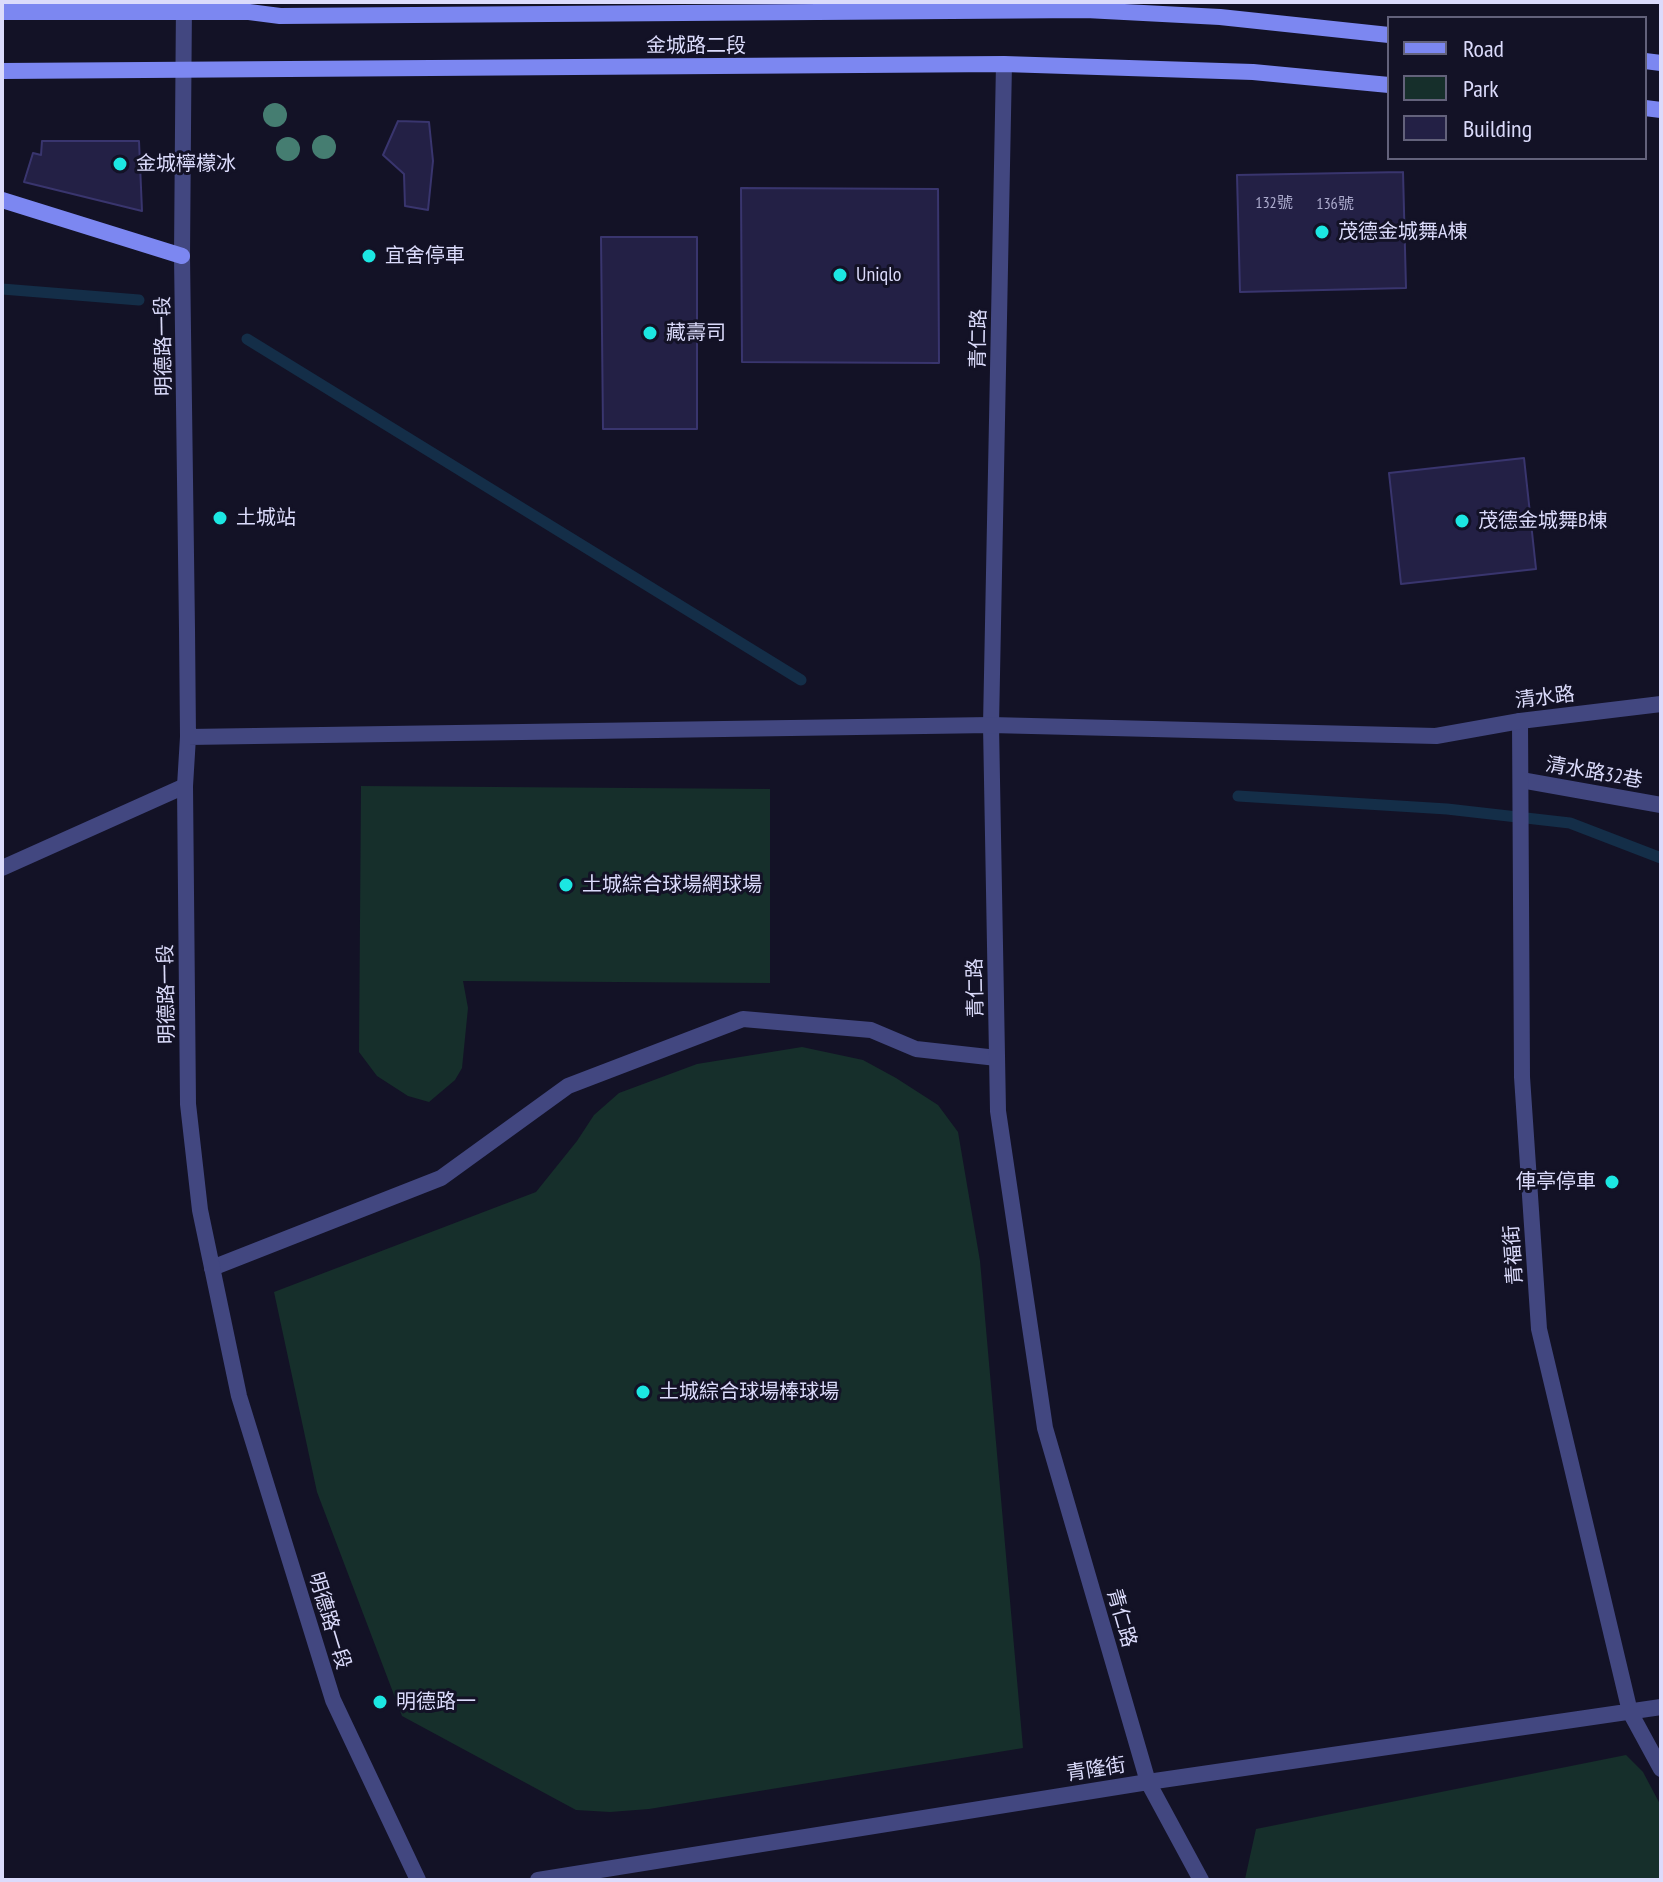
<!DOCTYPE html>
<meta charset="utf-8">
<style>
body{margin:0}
#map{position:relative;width:1663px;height:1882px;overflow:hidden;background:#131226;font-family:"PT Sans Narrow",sans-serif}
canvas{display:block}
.frame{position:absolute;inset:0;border:4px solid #dbdbfb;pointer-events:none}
.legend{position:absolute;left:1387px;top:16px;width:260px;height:144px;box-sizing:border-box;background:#131226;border:2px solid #63627b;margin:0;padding:10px 14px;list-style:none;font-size:24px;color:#dbdbfb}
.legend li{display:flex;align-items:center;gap:16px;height:40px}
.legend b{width:40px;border:2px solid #63627b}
</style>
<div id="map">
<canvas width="1663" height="1882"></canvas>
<div class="frame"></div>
<ul class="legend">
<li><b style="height:10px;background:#7c87f1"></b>Road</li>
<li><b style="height:22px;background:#162f2b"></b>Park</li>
<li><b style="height:22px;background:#232045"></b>Building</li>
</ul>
</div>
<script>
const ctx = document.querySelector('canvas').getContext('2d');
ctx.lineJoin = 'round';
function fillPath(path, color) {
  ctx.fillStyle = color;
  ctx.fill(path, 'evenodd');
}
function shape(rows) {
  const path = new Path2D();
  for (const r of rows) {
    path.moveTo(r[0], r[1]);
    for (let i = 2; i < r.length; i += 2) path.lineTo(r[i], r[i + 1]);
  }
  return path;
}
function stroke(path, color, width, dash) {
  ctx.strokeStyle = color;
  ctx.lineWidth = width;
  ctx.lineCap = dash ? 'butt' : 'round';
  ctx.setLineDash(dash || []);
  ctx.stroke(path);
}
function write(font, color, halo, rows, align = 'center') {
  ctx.font = font + ' "PT Sans Narrow","Noto Sans TC",sans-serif';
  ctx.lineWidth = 6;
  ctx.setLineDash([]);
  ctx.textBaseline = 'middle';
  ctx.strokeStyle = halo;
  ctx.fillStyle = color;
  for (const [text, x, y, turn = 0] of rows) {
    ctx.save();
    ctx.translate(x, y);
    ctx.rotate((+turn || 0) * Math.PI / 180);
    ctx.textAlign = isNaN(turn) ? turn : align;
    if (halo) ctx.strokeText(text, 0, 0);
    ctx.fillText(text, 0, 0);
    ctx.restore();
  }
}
fillPath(shape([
 [361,786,770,789,770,983,463,981,468,1008,462,1068,455,1080,429,1102,408,1096,377,1076,359,1052],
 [802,1047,863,1060,896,1078,938,1105,958,1132,980,1261,1023,1748,649,1809,610,1812,576,1810,402,1716,317,1492,274,1292,536,1192,577,1141,594,1115,619,1093,697,1064],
 [1626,1755,1643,1772,1661,1806,1661,1880,1245,1879,1256,1829]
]), '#162f2b');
stroke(shape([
 [2,289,139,300],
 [247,339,801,680],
 [1238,796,1447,809,1570,823,1661,858]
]), '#142e48', 11);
const building = shape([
 [398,121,429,122,433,161,428,210,405,206,404,174,383,155,398,121],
 [42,141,139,141,142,211,24,182,33,153,41,155,42,141],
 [1403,172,1406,288,1240,292,1237,175,1403,172],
 [741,188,938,189,939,363,742,362,741,188],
 [601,237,697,237,697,429,603,429,601,237],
 [1524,458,1536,569,1401,584,1389,473,1524,458]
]);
fillPath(building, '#232045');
stroke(building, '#39356e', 2);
stroke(shape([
 [1521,780,1661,805],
 [2,868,185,786]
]), '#424780', 16);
stroke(shape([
 [212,1268,441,1178,568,1086,743,1019,871,1030,916,1049,997,1058]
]), '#424780', 16);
stroke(shape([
 [1004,64,991,725,998,1111,1045,1428,1148,1782,1201,1880],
 [1520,721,1522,1077,1539,1329,1630,1712,1661,1769],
 [538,1880,1148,1782,1661,1707]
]), '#424780', 16);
stroke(shape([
 [184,2,182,256,187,629,188,737,185,786,188,1104,200,1210,239,1396,333,1700,418,1880],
 [188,737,991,725,1436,736,1520,721,1661,704]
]), '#424780', 16);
stroke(shape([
 [2,12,249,12,280,16,1086,10,1220,17,1389,35],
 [1645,61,1661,63],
 [2,71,1004,64,1253,72,1389,85],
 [1645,108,1661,110],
 [2,200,182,256]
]), '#7c87f1', 16);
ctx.fillStyle = '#457d71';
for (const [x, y] of [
 [275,115],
 [324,147],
 [288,149]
]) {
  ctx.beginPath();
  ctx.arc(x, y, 12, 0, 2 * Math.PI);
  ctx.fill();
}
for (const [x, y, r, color] of [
 [120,164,8,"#1ce7e2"],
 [1322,232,8,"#1ce7e2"],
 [369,256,8,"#1ce7e2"],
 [840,275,8,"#1ce7e2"],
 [650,333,8,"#1ce7e2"],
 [220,518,8,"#1ce7e2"],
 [1462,521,8,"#1ce7e2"],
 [566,885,8,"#1ce7e2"],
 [1612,1182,8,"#1ce7e2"],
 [643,1392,8,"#1ce7e2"],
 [380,1702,8,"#1ce7e2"]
]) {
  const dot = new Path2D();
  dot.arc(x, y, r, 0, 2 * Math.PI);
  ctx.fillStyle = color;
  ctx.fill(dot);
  stroke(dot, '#131226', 3);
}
write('16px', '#adacce', null, [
 ["132號",1274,203],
 ["136號",1335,204]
]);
write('20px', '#dbdbfb', '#131226', [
 ["金城路二段",696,46],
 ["青仁路",979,339,-89],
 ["明德路一段",164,346,-91],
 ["清水路",1545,698,-7],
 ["清水路32巷",1594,773,10],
 ["青仁路",976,988,-91],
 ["明德路一段",167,994,-91],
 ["青福街",1514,1255,-94],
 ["青仁路",1121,1618,74],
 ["明德路一段",329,1621,73],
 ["青隆街",1096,1770,-9]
]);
write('20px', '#dbdbfb', '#131226', [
 ["金城檸檬冰",136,164],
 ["茂德金城舞A棟",1338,232],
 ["宜舍停車",385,256],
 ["Uniqlo",856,275],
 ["藏壽司",666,333],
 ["土城站",236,518],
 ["茂德金城舞B棟",1478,521],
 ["土城綜合球場網球場",582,885],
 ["俥亭停車",1596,1182,"right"],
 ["土城綜合球場棒球場",659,1392],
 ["明德路一",396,1702]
], 'left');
</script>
